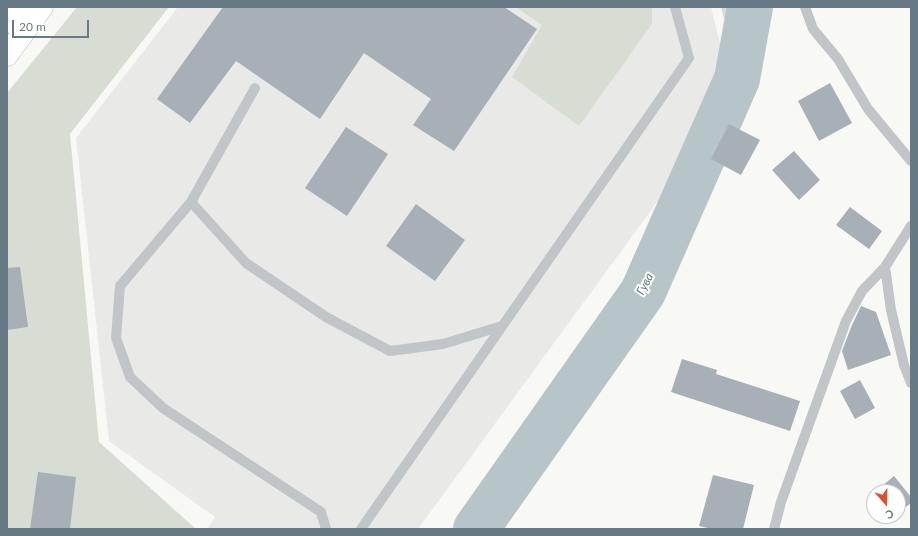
<!DOCTYPE html>
<meta charset="utf-8">
<style>
body{margin:0}
#map{position:relative;width:918px;height:536px;overflow:hidden;background:#f8f8f5;font-family:Lato,sans-serif}
canvas{display:block}
.frame{position:absolute;inset:0;border:8px solid #677985;pointer-events:none}
.north{position:absolute;left:866px;top:484px;width:40px;height:40px;box-sizing:border-box;background:#fff;border:1px solid #c2c9ce;border-radius:50%;rotate:160deg;font-size:11px;font-weight:700;line-height:16px;text-align:center;color:#677985}
.north::after{content:'';display:block;margin:auto;width:14px;height:18px;background:#df4e2e;clip-path:polygon(50% 0,100% 100%,50% 72%,0 100%)}
.scale{position:absolute;left:12px;top:20px;width:77px;height:18px;box-sizing:border-box;border:2px solid #677985;border-top:0;padding-left:5px;font-size:12px;line-height:14px;white-space:nowrap;color:#677985;-webkit-text-stroke:3px #fff;paint-order:stroke}
</style>
<div id="map">
<canvas width="918" height="536"></canvas>
<div class="frame"></div>
<div class="north">С</div>
<div class="scale">20 m</div>
</div>
<script>
const ctx = document.querySelector('canvas').getContext('2d');
ctx.lineJoin = 'round';
function fillPath(path, color) {
  ctx.fillStyle = color;
  ctx.fill(path, 'evenodd');
}
function shape(rows) {
  const path = new Path2D();
  for (const r of rows) {
    path.moveTo(r[0], r[1]);
    for (let i = 2; i < r.length; i += 2) path.lineTo(r[i], r[i + 1]);
  }
  return path;
}
function stroke(path, color, width, dash) {
  ctx.strokeStyle = color;
  ctx.lineWidth = width;
  ctx.lineCap = dash ? 'butt' : 'round';
  ctx.setLineDash(dash || []);
  ctx.stroke(path);
}
function write(font, color, halo, rows, align = 'center') {
  ctx.font = font + ' Lato,sans-serif';
  ctx.lineWidth = 4;
  ctx.setLineDash([]);
  ctx.textBaseline = 'middle';
  ctx.strokeStyle = halo;
  ctx.fillStyle = color;
  for (const [text, x, y, turn = 0] of rows) {
    ctx.save();
    ctx.translate(x, y);
    ctx.rotate((+turn || 0) * Math.PI / 180);
    ctx.textAlign = isNaN(turn) ? turn : align;
    if (halo) ctx.strokeText(text, 0, 0);
    ctx.fillText(text, 0, 0);
    ctx.restore();
  }
}
fillPath(shape([
 [178,7,711,7,724,59,724,85,715,113,693,153,418,529,207,529,215,517,109,441,76,138]
]), '#e9e9e8');
fillPath(shape([
 [77,7,169,7,70,134,99,442,196,529,7,529,7,93],
 [516,7,652,7,652,24,579,126,512,77,542,25],
 [721,7,756,7,733,55]
]), '#d8ddd4');
stroke(shape([
 [476,529,643,292,737,79,750,7]
]), '#b8c5c8', 46);
fillPath(shape([
 [223,7,504,7,537,29,454,151,413,125,431,99,364,53,320,119,236,61,190,123,157,99],
 [830,83,852,123,819,141,798,101],
 [729,124,760,140,741,175,711,159],
 [346,127,388,154,347,216,305,188],
 [794,151,820,180,799,200,772,170],
 [416,204,465,240,435,281,386,246],
 [850,207,882,231,869,249,836,225],
 [20,267,28,327,7,330,7,268],
 [861,306,876,312,891,355,848,370,842,351,852,325],
 [682,359,717,370,716,374,800,401,790,431,671,392],
 [860,380,875,408,855,419,840,391],
 [38,472,76,477,70,529,30,529],
 [713,475,754,485,743,529,712,529,699,526],
 [894,476,911,497,911,503,898,513,898,492,875,492]
]), '#a7b0b6');
const highway = shape([
 [7,22,18,7],
 [7,55,42,7]
]);
stroke(highway, '#b4b8bb', 23);
stroke(shape([
 [805,7,813,29,838,59,868,109,911,161],
 [255,88,191,202,246,263,326,317,390,351,443,344,502,326],
 [191,202,120,286,116,338,130,377,163,408,321,512,326,529],
 [885,267,891,310,904,365,911,383],
 [361,529,689,58,675,7],
 [774,529,781,502,846,321,862,291,885,267,911,226]
]), '#c1c5c8', 10);
stroke(highway, '#fff', 22);
write('italic 12px', '#5e747a', '#fff', [
 ["Гува",645,284,-63]
]);
</script>
